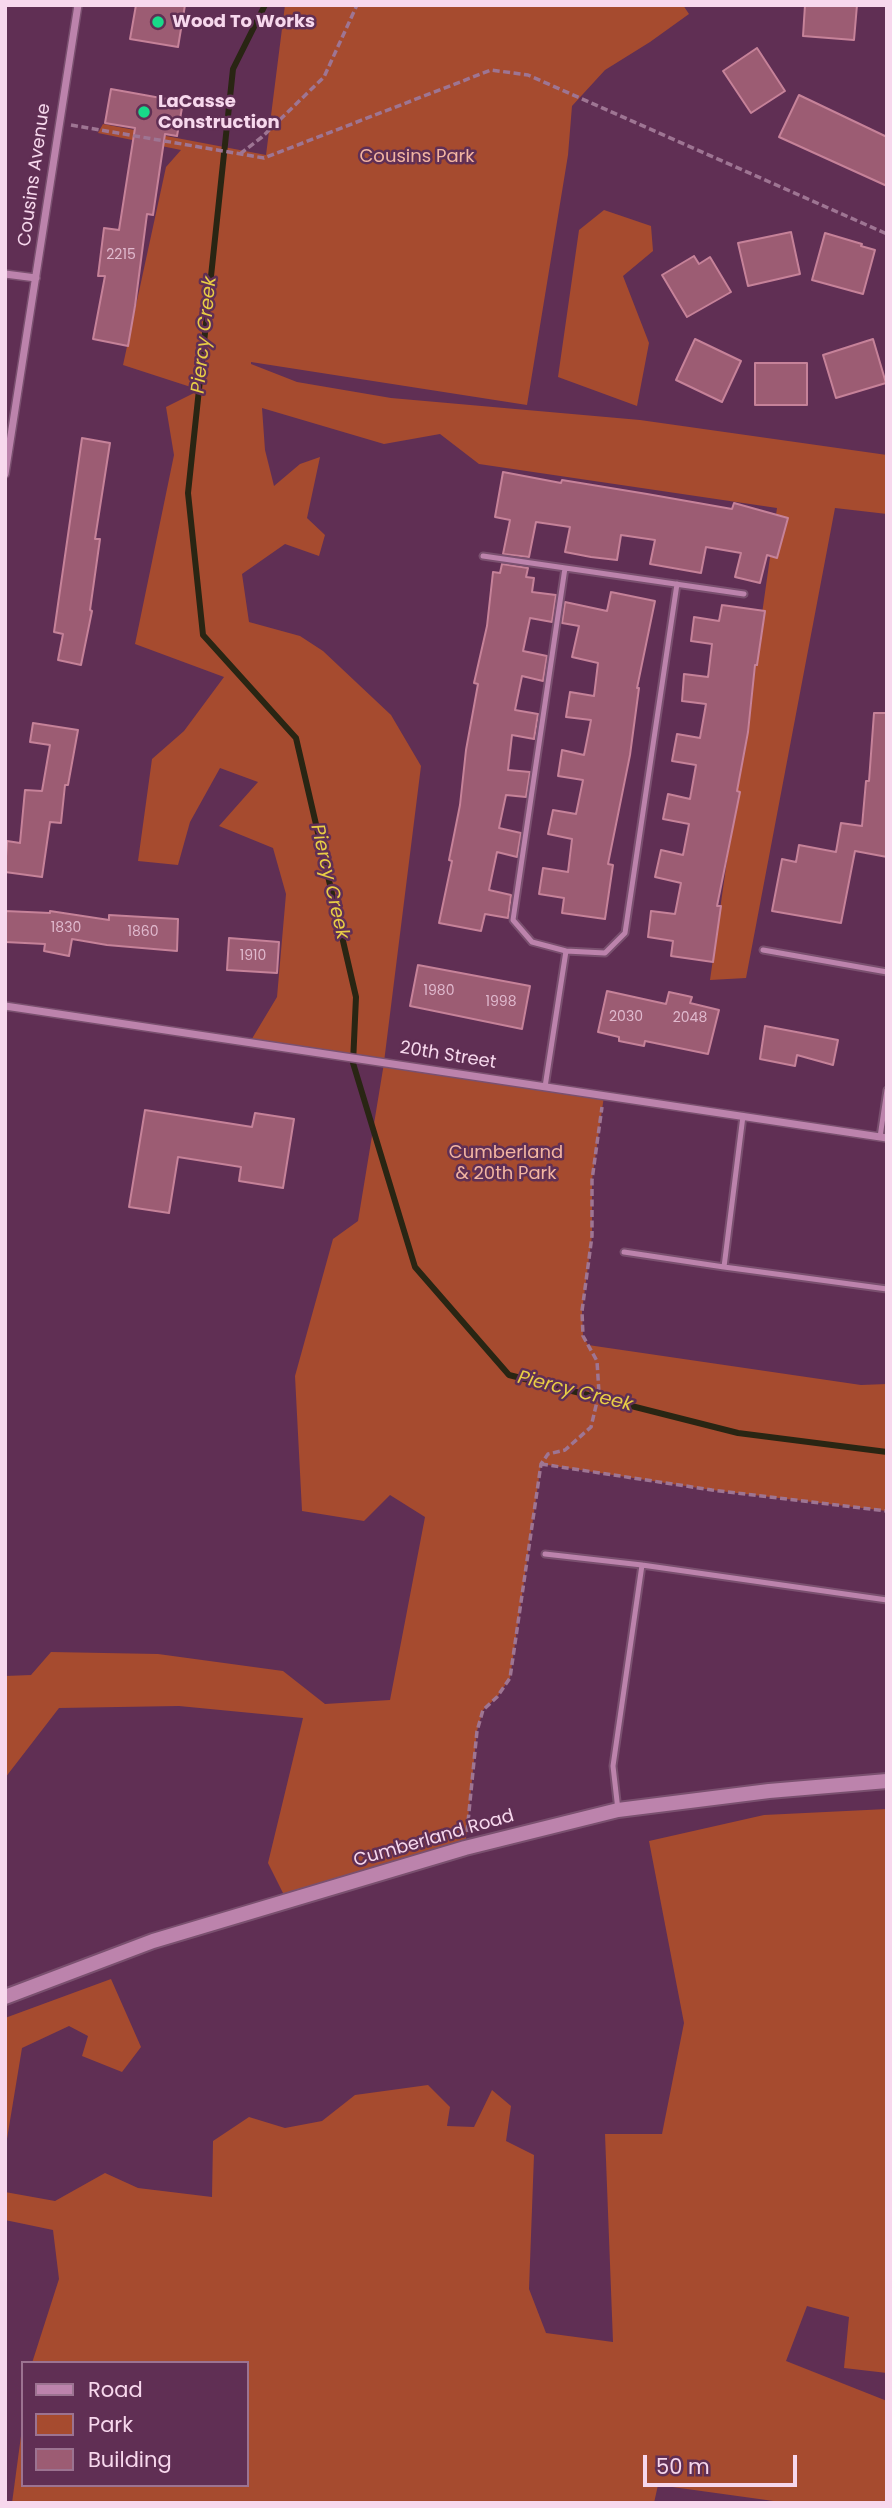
<!DOCTYPE html>
<style>
body{margin:0}
#map{position:relative;width:892px;height:2508px;overflow:hidden;background:#602f54;font-family:Poppins,sans-serif}
canvas{display:block}
.frame{position:absolute;inset:0;border:7px solid #f7d8ed;pointer-events:none}
.legend{position:absolute;left:21px;top:2361px;width:228px;height:126px;box-sizing:border-box;background:#602f54;border:2px solid #9c7391;margin:0;padding:9px 12px;list-style:none;font-size:21px;color:#f7d8ed}
.legend li{display:flex;align-items:center;gap:14px;height:35px}
.legend b{width:35px;border:2px solid #9c7391}
.scale{position:absolute;left:643px;top:2455px;width:154px;height:32px;box-sizing:border-box;border:4px solid #f7d8ed;border-top:0;padding-left:9px;font-size:21px;line-height:24px;white-space:nowrap;color:#f7d8ed;-webkit-text-stroke:5px #602f54;paint-order:stroke}
</style>
<div id="map">
<canvas width="892" height="2508"></canvas>
<div class="frame"></div>
<ul class="legend">
<li><b style="height:9px;background:#bc83ac"></b>Road</li>
<li><b style="height:19px;background:#a64b2f"></b>Park</li>
<li><b style="height:19px;background:#9c5c73"></b>Building</li>
</ul>
<div class="scale">50 m</div>
</div>
<script>
const ctx = document.querySelector('canvas').getContext('2d');
ctx.lineJoin = 'round';
function fillPath(path, color) {
  ctx.fillStyle = color;
  ctx.fill(path, 'evenodd');
}
function shape(rows) {
  const path = new Path2D();
  for (const r of rows) {
    path.moveTo(r[0], r[1]);
    for (let i = 2; i < r.length; i += 2) path.lineTo(r[i], r[i + 1]);
  }
  return path;
}
function stroke(path, color, width, dash) {
  ctx.strokeStyle = color;
  ctx.lineWidth = width;
  ctx.lineCap = dash ? 'butt' : 'round';
  ctx.setLineDash(dash || []);
  ctx.stroke(path);
}
function write(font, color, halo, rows, align = 'center') {
  ctx.font = font + ' Poppins,sans-serif';
  ctx.lineWidth = 5;
  ctx.setLineDash([]);
  ctx.textBaseline = 'middle';
  ctx.strokeStyle = halo;
  ctx.fillStyle = color;
  for (const [text, x, y, turn = 0] of rows) {
    ctx.save();
    ctx.translate(x, y);
    ctx.rotate((+turn || 0) * Math.PI / 180);
    ctx.textAlign = isNaN(turn) ? turn : align;
    if (halo) ctx.strokeText(text, 0, 0);
    ctx.fillText(text, 0, 0);
    ctx.restore();
  }
}
fillPath(shape([
 [285,5,683,5,689,14,650,42,605,70,572,106,568,155,527,405,251,362,251,364,297,382,391,398,640,420,887,455,887,514,835,508,746,978,710,980,777,508,479,464,440,434,384,444,262,408,265,450,274,486,300,464,320,457,307,518,325,535,319,556,285,544,242,574,249,622,300,636,323,651,391,715,421,766,384,1062,604,1096,592,1180,592,1236,582,1311,583,1336,588,1345,861,1385,887,1384,887,1511,712,1490,541,1464,510,1678,497,1697,483,1710,477,1731,465,1848,287,1901,268,1863,303,1718,179,1706,59,1708,5,1778,5,1676,31,1675,51,1652,158,1654,283,1671,325,1704,390,1700,425,1517,390,1495,364,1521,302,1511,295,1376,333,1239,358,1221,384,1063,250,1042,277,997,286,894,273,848,219,826,258,782,220,768,190,822,178,865,138,861,152,759,184,731,224,677,135,644,174,455,166,407,200,390,123,365,166,167,181,150,98,133,103,124,266,155],
 [604,210,651,226,653,251,623,276,649,343,637,406,558,377,579,230],
 [887,1809,887,2373,844,2368,849,2317,807,2306,786,2361,887,2401,887,2503,788,2503,658,2485,654,2503,12,2503,23,2421,23,2485,247,2485,247,2363,32,2363,59,2279,53,2230,5,2220,5,2192,55,2201,105,2173,138,2188,212,2197,213,2141,249,2117,285,2128,322,2121,355,2095,428,2085,450,2107,447,2126,474,2127,492,2090,511,2106,506,2141,534,2155,529,2289,546,2333,613,2342,605,2134,662,2134,684,2023,649,1841,764,1815],
 [111,1979,141,2047,122,2072,82,2056,88,2036,69,2026,22,2048,5,2151,5,2018]
]), '#a64b2f');
stroke(shape([
 [265,5,233,69,188,493,203,635,296,738,356,997,353,1063,415,1267,509,1375,738,1433,887,1452]
]), '#292513', 6);
const building = shape([
 [136,5,185,5,178,47,130,39,136,5],
 [805,5,857,5,854,40,803,36,805,5],
 [757,48,785,91,751,113,723,71,757,48],
 [111,89,183,102,177,136,165,134,153,215,147,214,135,306,128,346,93,339,105,276,98,276,104,228,119,230,135,128,105,123,111,89],
 [799,95,887,137,887,186,779,137,799,95],
 [791,232,800,274,748,286,738,243,791,232],
 [825,233,862,244,861,246,875,250,863,294,812,280,825,233],
 [694,256,699,264,710,257,731,292,687,317,662,275,694,256],
 [695,339,741,361,722,402,676,380,695,339],
 [873,339,886,383,836,398,823,355,873,339],
 [755,363,807,363,807,405,755,405,755,363],
 [82,438,110,443,95,539,100,539,90,610,92,611,81,665,58,660,63,634,54,632,82,438],
 [503,472,561,483,562,480,647,494,732,509,734,503,788,518,777,558,767,555,760,583,735,577,741,553,706,547,701,573,650,564,655,540,621,535,617,560,591,557,565,552,570,527,536,522,529,557,503,554,510,520,495,517,503,472],
 [502,564,528,568,526,577,534,578,532,592,556,595,552,622,530,618,523,651,547,656,543,681,522,676,515,710,538,714,534,739,512,735,508,770,530,772,526,797,506,795,499,828,521,833,517,857,497,852,489,890,511,895,508,918,485,914,481,931,439,923,452,861,449,860,460,805,466,750,478,684,474,683,487,626,493,572,500,573,502,564],
 [611,592,655,601,637,688,639,688,630,755,608,864,613,865,605,919,562,913,564,898,539,894,543,868,568,872,572,839,548,834,553,810,576,814,583,780,558,776,562,750,584,755,591,720,566,717,570,692,594,696,598,663,572,657,579,626,562,623,565,602,607,611,611,592],
 [722,605,765,611,757,665,755,665,748,732,737,791,740,792,717,906,721,906,713,962,671,956,673,941,648,937,651,911,675,914,681,883,655,877,661,850,683,855,689,824,663,819,668,794,690,799,696,765,672,761,677,734,700,738,706,704,682,701,684,674,708,677,712,644,691,641,694,617,719,621,722,605],
 [874,713,887,713,887,857,855,851,841,923,772,911,782,859,796,862,799,845,836,852,841,823,862,826,866,781,869,781,874,713],
 [33,723,78,730,68,785,65,785,61,823,50,822,42,877,5,872,7,841,20,843,25,790,42,791,50,745,30,742,33,723],
 [5,911,50,913,50,911,109,920,109,915,178,919,177,951,107,945,72,939,69,956,44,951,45,944,5,942,5,911],
 [229,938,279,942,277,973,227,970,229,938],
 [418,965,530,986,522,1029,410,1006,418,965],
 [607,991,666,1004,669,992,692,997,690,1003,719,1010,708,1054,645,1041,644,1046,619,1041,619,1037,598,1032,607,991],
 [765,1026,838,1040,833,1065,797,1055,795,1066,760,1059,765,1026],
 [145,1110,252,1127,255,1113,294,1119,283,1188,239,1181,241,1167,178,1157,169,1213,129,1207,145,1110]
]);
fillPath(building, '#9c5c73');
stroke(building, '#c68299', 2);
const lane = shape([
 [483,556,744,594],
 [565,568,513,920,532,942,566,951,605,953,625,933,677,584],
 [763,950,887,972],
 [545,1087,566,951],
 [880,1137,887,1090],
 [624,1252,724,1267,743,1116],
 [724,1267,887,1289],
 [545,1554,642,1565,887,1600],
 [618,1810,613,1766,642,1565]
]);
const street = shape([
 [5,274,36,278],
 [5,474,78,5],
 [5,1006,887,1138]
]);
const secondary = shape([
 [5,1997,153,1941,465,1848,618,1810,769,1791,887,1781]
]);
stroke(lane, '#7a506f', 9);
stroke(street, '#7a506f', 10);
stroke(secondary, '#7a506f', 18);
stroke(shape([
 [71,125,264,158,491,70,528,75,887,234],
 [240,154,262,137,324,77,357,5],
 [541,1464,712,1490,887,1511],
 [467,1832,477,1731,483,1710,497,1697,510,1678,541,1464,548,1454,565,1450,591,1427,599,1393,597,1361,583,1336,582,1311,592,1236,592,1180,602,1107]
]), '#9e7593', 3.5, [7, 3.5]);
stroke(lane, '#bc83ac', 5);
stroke(street, '#bc83ac', 7);
stroke(secondary, '#bc83ac', 14);
for (const [x, y, r, color] of [
 [158,22,7,"#18d989"],
 [144,112,7,"#18d989"]
]) {
  const dot = new Path2D();
  dot.arc(x, y, r, 0, 2 * Math.PI);
  ctx.fillStyle = color;
  ctx.fill(dot);
  stroke(dot, '#602f54', 2.5);
}
write('14px', '#e0b9ce', null, [
 ["2215",121,255],
 ["1830",66,928],
 ["1860",143,932],
 ["1910",253,956],
 ["1980",439,991],
 ["1998",501,1002],
 ["2030",626,1017],
 ["2048",690,1018]
]);
write('bold 18px', '#f7d8ed', '#602f54', [
 ["Wood To Works",172,22],
 ["LaCasse",158,102],
 ["Construction",158,123]
], 'left');
write('18px', '#f2b5a2', '#602f54', [
 ["Cousins Park",417,157],
 ["Cumberland",506,1153],
 ["& 20th Park",506,1174]
]);
write('18px', '#f7d8ed', '#602f54', [
 ["Cousins Avenue",35,175,-82],
 ["20th Street",448,1056,9],
 ["Cumberland Road",434,1839,-16]
]);
write('italic 19px', '#e8cd45', '#602f54', [
 ["Piercy Creek",205,335,-84],
 ["Piercy Creek",329,882,77],
 ["Piercy Creek",575,1392,14]
]);
</script>
